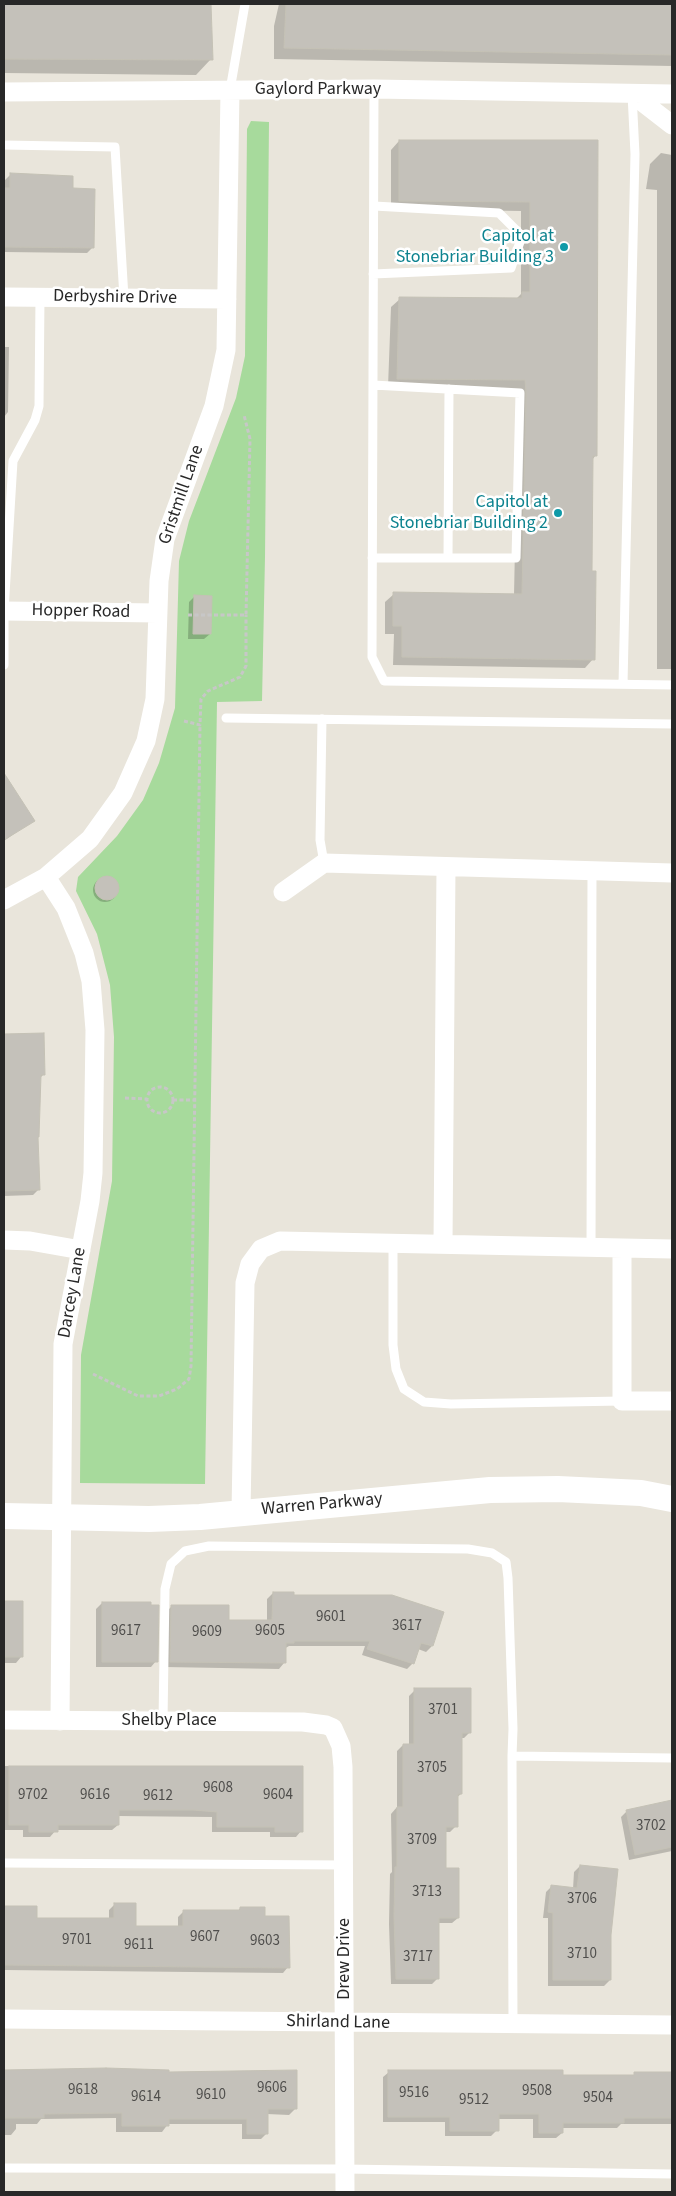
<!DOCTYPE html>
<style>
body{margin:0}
#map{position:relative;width:676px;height:2196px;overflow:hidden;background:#e9e5db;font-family:"Source Sans 3",sans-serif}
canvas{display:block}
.frame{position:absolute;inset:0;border:5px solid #282828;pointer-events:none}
</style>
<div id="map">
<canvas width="676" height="2196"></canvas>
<div class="frame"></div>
</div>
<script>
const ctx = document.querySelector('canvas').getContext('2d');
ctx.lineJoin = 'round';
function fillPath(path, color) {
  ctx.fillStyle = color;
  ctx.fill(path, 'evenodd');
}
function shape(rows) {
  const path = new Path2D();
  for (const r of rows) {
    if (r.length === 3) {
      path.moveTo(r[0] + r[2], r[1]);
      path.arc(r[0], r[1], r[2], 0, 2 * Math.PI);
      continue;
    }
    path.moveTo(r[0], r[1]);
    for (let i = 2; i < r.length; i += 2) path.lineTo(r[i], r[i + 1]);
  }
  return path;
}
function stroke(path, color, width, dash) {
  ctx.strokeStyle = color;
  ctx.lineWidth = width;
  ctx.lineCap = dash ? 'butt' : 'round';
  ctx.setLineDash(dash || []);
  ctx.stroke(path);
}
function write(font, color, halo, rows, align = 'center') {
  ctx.font = font + ' "Source Sans 3",sans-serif';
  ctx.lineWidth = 5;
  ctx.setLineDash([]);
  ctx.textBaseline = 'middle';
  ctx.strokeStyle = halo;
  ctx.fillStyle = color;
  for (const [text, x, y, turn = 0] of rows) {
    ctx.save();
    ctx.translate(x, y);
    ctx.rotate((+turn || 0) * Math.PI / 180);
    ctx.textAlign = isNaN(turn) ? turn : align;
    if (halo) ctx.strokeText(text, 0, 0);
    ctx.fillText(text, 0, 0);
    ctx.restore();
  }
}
fillPath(shape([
 [251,121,269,122,265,557,262,701,217,702,205,1484,80,1483,81,1355,112,1181,114,1037,110,985,97,934,76,891,78,877,117,836,143,800,159,763,175,708,179,561,189,521,236,398,245,356,247,129]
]), '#a7da9c');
fillPath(shape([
 [4,4,210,4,211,59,196,75,4,73],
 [279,4,672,4,672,66,274,59,274,26],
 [399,141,596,141,596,455,592,460,590,572,593,659,585,668,393,665,394,634,385,634,385,602,394,594,514,595,518,403,517,389,388,387,391,307,400,299,516,299,521,294,521,211,391,209,391,150],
 [661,153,672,155,672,669,657,669,657,190,646,189,650,164],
 [11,174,71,190,93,247,87,253,4,252,4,187,5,180],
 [4,347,9,347,8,412,4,417],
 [194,597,210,634,204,639,188,639,189,602],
 [4,775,33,820,4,841],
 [105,890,12],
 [43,1034,44,1074,40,1078,37,1138,39,1189,33,1195,4,1196,4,1035],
 [273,1593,293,1596,432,1646,426,1652,418,1649,413,1663,407,1669,362,1655,365,1646,289,1646,284,1649,284,1663,279,1669,165,1667,166,1612,172,1606,228,1622,267,1622,267,1599],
 [4,1603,21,1603,21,1657,16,1663,4,1663],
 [102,1603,156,1661,151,1667,96,1667,96,1609],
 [415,1690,470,1732,464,1738,461,1738,461,1794,456,1798,456,1826,450,1832,445,1832,445,1869,458,1918,452,1923,438,1923,438,1978,432,1984,391,1984,389,1924,390,1874,392,1872,391,1814,397,1807,397,1751,403,1745,409,1745,409,1696],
 [4,1766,301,1767,301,1831,296,1837,270,1837,270,1832,212,1832,212,1817,118,1816,118,1825,112,1830,56,1830,50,1837,23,1837,23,1830,4,1830],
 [672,1801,672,1851,629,1860,621,1817,627,1811],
 [580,1866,610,1934,610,1980,604,1986,548,1986,548,1918,543,1918,546,1892,552,1886,573,1889,574,1872],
 [115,1904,135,1927,178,1927,178,1917,184,1911,238,1911,240,1908,264,1917,288,1967,283,1973,4,1970,4,1907,35,1907,35,1919,109,1919,109,1910],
 [4,2071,168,2071,168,2074,295,2109,289,2115,267,2114,267,2133,261,2139,242,2139,242,2124,168,2124,162,2132,116,2132,116,2118,41,2119,37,2124,16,2124,16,2129,11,2135,4,2135],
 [389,2072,562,2077,672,2074,672,2124,621,2124,617,2128,562,2128,562,2133,556,2138,533,2138,533,2119,497,2119,497,2130,491,2136,445,2136,445,2122,383,2122,383,2077]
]), '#0003');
const building = shape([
 [4,4,211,4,213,60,4,59,4,4],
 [286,4,672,4,672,55,284,48,286,4],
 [399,140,598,140,597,456,593,456,592,571,596,571,595,660,402,657,402,626,393,626,393,592,522,594,526,393,525,380,397,379,399,297,522,298,522,292,530,292,530,202,399,201,399,140],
 [10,173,73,176,73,188,95,189,94,248,4,247,4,188,10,188,10,173],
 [194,595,212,596,211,634,193,634,194,595],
 [4,773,35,821,4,840,4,773],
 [107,888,12],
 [44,1033,45,1075,41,1075,39,1137,38,1137,40,1190,4,1191,4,1034,44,1033],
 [273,1592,294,1592,294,1595,392,1595,444,1612,433,1646,421,1643,414,1664,367,1649,370,1641,294,1641,294,1643,286,1643,286,1663,170,1662,171,1605,229,1605,229,1620,272,1620,273,1592],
 [4,1601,23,1601,23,1657,4,1657,4,1601],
 [102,1602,151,1602,151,1605,159,1605,158,1662,102,1662,102,1602],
 [414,1688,471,1688,471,1733,462,1733,462,1794,458,1794,458,1827,446,1827,446,1868,459,1868,459,1918,439,1918,439,1979,396,1979,394,1917,395,1867,397,1867,397,1807,403,1807,403,1744,414,1744,414,1688],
 [9,1766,303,1766,303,1832,275,1832,275,1827,217,1827,217,1812,193,1810,119,1810,119,1825,58,1825,58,1832,29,1832,29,1825,9,1825,9,1766],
 [672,1800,672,1847,635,1855,626,1810,672,1800],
 [580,1865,618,1869,611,1935,611,1980,553,1980,553,1913,548,1912,551,1885,577,1888,580,1865],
 [114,1903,136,1903,136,1926,183,1926,183,1910,240,1910,240,1907,265,1907,265,1916,289,1916,290,1968,4,1965,4,1906,37,1906,37,1918,114,1918,114,1903],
 [106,2068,169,2070,169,2072,297,2070,297,2109,268,2109,268,2134,247,2134,247,2119,169,2119,169,2126,122,2126,122,2113,44,2114,44,2118,4,2118,4,2070,106,2068],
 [388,2070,563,2070,563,2075,634,2075,634,2072,672,2072,672,2118,624,2118,624,2123,563,2123,563,2133,539,2133,539,2114,499,2114,499,2131,450,2131,450,2117,388,2117,388,2070]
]);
fillPath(building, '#c4c1ba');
stroke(building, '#c4c1b5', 1);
stroke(shape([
 [188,615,246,615,250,439,244,415],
 [184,721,200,725,201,699,208,691,240,677,246,666,246,615],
 [160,1100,13],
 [125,1098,147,1099],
 [173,1100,195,1100],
 [93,1374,138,1396,159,1396,177,1389,189,1379,191,1366,200,725]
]), '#c7c7c7', 3, [4, 2.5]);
stroke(shape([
 [374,89,372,657,384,681,672,685],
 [230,90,245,4],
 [4,145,115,147,124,298],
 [373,274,511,268,522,236,499,213,374,206],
 [372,558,516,558,520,393,373,385],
 [448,558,449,389],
 [4,665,4,611,13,461,35,420,39,406,40,297],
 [623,684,635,154,632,94],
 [226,718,672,724],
 [322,719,320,840,324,863],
 [393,1243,393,1345,396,1369,404,1389,424,1402,451,1404,622,1401],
 [591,1248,592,871],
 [163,1721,165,1589,171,1564,185,1551,209,1546,468,1549,492,1553,506,1562,508,1578,513,1729,512,1756],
 [4,1863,344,1865],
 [513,2024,512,1756,672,1758],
 [4,2168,345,2169,672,2174]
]), '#fff', 9);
stroke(shape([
 [4,92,374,89,672,94],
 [632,94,672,125],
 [4,297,227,299],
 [4,611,158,613],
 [46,877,66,908,84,953,91,981,95,1030,93,1173,90,1201,63,1344,60,1721],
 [283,892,324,863,672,873],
 [4,900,46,877,90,839,123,793,146,741,155,699,159,581,165,539,214,406,226,350,230,90],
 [4,1240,30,1241,81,1250],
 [443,1243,446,867],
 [622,1249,622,1401,672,1401],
 [241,1512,245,1283,250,1264,261,1249,280,1241,672,1249],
 [4,1720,303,1722,326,1725,333,1728,341,1746,343,1767,345,2192],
 [4,2019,672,2025]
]), '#fff', 19);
stroke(shape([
 [4,1516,149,1519,200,1517,490,1490,558,1489,641,1493,672,1499]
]), '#fff', 26);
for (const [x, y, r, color] of [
 [564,247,5,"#0f9aa8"],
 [558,513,5,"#0f9aa8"]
]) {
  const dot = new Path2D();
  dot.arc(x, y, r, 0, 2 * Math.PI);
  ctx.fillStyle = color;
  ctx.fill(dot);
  stroke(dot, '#fff', 2);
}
write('15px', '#4f4e4c', null, [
 ["9601",331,1618],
 ["3617",407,1627],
 ["9617",126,1632],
 ["9605",270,1632],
 ["9609",207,1633],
 ["3701",443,1711],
 ["3705",432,1769],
 ["9608",218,1789],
 ["9702",33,1796],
 ["9616",95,1796],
 ["9604",278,1796],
 ["9612",158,1797],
 ["3702",651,1827],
 ["3709",422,1841],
 ["3713",427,1893],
 ["3706",582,1900],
 ["9607",205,1938],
 ["9701",77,1941],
 ["9603",265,1942],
 ["9611",139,1946],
 ["3710",582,1955],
 ["3717",418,1958],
 ["9606",272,2089],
 ["9618",83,2091],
 ["9508",537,2092],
 ["9516",414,2094],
 ["9610",211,2096],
 ["9614",146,2098],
 ["9504",598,2099],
 ["9512",474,2101]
]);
write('18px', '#282828', '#fff', [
 ["Gaylord Parkway",318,90],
 ["Derbyshire Drive",115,298,1],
 ["Gristmill Lane",182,495,-71],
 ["Hopper Road",81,612,1],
 ["Darcey Lane",73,1293,-80],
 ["Warren Parkway",322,1505,-5],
 ["Shelby Place",169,1721],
 ["Drew Drive",345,1959,-90],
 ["Shirland Lane",338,2023,1]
]);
write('18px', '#0d838f', '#fff', [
 ["Capitol at",554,237],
 ["Stonebriar Building 3",554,258],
 ["Capitol at",548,503],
 ["Stonebriar Building 2",548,524]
], 'right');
</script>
